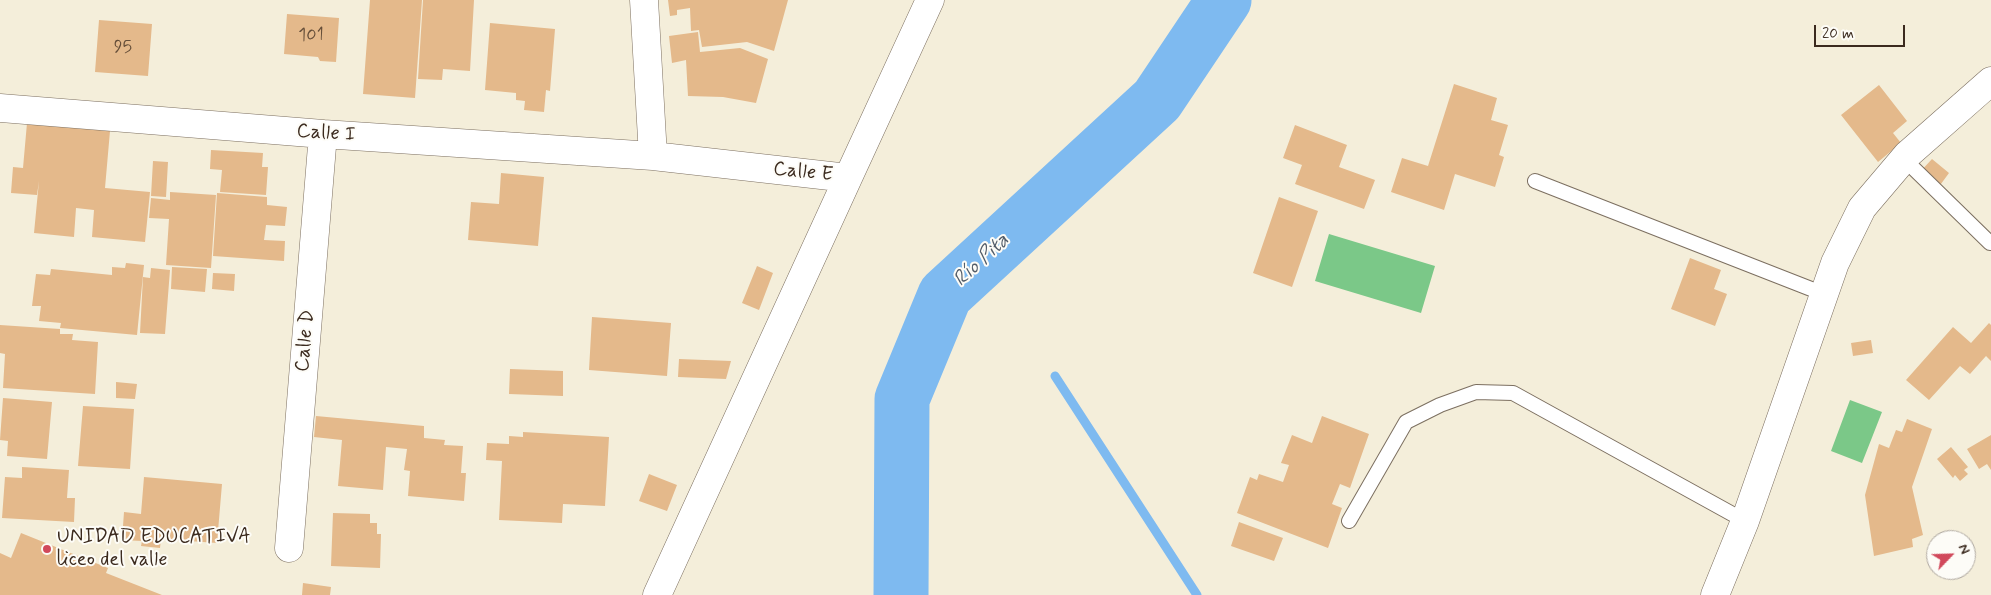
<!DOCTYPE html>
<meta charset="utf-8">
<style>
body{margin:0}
#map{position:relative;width:1991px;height:595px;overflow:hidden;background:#f4eeda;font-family:Mynerve,sans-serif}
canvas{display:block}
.north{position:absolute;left:1926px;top:530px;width:50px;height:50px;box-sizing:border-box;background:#fdfcf7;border:1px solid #afa8a0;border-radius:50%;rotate:66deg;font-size:14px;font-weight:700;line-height:20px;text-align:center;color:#3b2a1e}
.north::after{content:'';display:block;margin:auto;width:18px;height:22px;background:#d1495b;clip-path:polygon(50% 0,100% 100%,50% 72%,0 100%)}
.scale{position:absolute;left:1814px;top:25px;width:91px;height:22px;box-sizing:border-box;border:2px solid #3b2a1e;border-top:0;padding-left:6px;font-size:15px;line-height:18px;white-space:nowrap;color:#3b2a1e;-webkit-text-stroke:4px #fdfcf7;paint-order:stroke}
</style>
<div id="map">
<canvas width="1991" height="595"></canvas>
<div class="north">N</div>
<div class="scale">20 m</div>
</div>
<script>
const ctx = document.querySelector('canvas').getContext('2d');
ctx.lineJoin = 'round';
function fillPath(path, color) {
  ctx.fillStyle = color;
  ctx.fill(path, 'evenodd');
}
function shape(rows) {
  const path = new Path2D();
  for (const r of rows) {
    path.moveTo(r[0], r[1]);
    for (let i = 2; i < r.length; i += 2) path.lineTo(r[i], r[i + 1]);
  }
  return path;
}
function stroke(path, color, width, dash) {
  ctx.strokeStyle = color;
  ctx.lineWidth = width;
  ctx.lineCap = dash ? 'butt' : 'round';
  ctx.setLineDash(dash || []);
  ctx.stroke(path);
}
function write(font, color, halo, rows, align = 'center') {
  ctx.font = font + ' Mynerve,sans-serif';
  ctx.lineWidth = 4;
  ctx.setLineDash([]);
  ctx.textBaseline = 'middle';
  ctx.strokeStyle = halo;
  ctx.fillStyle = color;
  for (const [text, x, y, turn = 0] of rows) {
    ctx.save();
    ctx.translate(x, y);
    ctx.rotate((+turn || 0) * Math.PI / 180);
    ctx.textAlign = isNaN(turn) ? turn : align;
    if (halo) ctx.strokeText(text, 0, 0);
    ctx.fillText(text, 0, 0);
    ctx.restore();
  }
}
fillPath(shape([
 [1329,234,1435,266,1421,313,1315,281],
 [1850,400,1882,412,1862,463,1831,451]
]), '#7bc888');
stroke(shape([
 [1055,376,1197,595]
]), '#7ebaf0', 9);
stroke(shape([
 [901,595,902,399,945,295,1157,100,1224,0]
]), '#7ebaf0', 55);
fillPath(shape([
 [370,0,422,0,415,98,363,94],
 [423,0,474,0,470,71,443,69,442,80,418,79],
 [668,0,788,0,774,51,747,42,702,47,699,30,691,31,690,8,677,10,677,15,670,16],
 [287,14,339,18,336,62,320,61,318,57,284,54],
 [99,20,152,24,148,76,95,72],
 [490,23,555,29,550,91,546,90,544,112,524,110,525,101,516,100,516,93,485,90],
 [698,32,700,52,740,48,768,59,756,103,723,97,688,96,686,60,672,63,669,36],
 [1454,84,1497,98,1491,120,1508,125,1499,155,1504,157,1495,187,1455,174,1444,210,1391,192,1402,158,1428,166],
 [1879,85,1907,121,1893,133,1901,143,1878,162,1841,115],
 [27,123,110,131,105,188,150,192,145,242,92,237,94,210,76,208,74,237,34,233,39,181,37,195,11,193,13,167,23,168],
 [1295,125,1347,145,1339,167,1375,180,1364,209,1295,184,1302,165,1283,158],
 [211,150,263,153,262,167,268,167,266,195,220,192,222,170,210,169],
 [1932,159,1949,173,1938,188,1919,173],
 [153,161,168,162,166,197,151,196],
 [501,173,544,177,538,246,468,240,471,202,499,204],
 [170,192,216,195,211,268,166,265,169,219,149,218,151,198,170,200],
 [217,193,267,197,267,205,287,207,285,226,266,225,264,240,285,241,284,261,213,256],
 [1279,197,1318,211,1292,287,1253,273],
 [1690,258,1721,270,1714,289,1727,294,1715,326,1671,309],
 [126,263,144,265,137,335,60,328,61,323,39,321,41,306,32,306,36,274,50,275,51,269,112,275,112,267,125,268],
 [757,266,773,273,759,310,742,303],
 [172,267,207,269,205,292,171,289],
 [151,268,170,270,165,334,140,333,143,277,150,278],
 [213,273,235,274,234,291,212,289],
 [592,317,671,323,667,376,589,370],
 [1989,323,1991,325,1991,361,1986,356,1970,374,1960,366,1929,400,1906,380,1953,327,1971,343],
 [0,325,60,329,60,334,73,334,72,340,98,342,95,394,3,388,5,354,0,353],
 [1871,340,1873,353,1853,356,1851,343],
 [679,359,731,361,726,379,678,377],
 [510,369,563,371,563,396,509,394],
 [116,382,137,384,135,399,116,398],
 [3,398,52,402,47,459,7,456,8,441,0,440],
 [83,406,134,409,130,469,78,466],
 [316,416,424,426,424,438,445,440,444,445,463,446,461,473,466,473,464,501,408,496,410,471,404,470,407,449,386,447,383,490,338,486,342,440,314,437],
 [1322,416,1369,434,1350,488,1340,484,1332,504,1342,508,1328,548,1237,513,1250,477,1257,480,1259,474,1283,482,1289,465,1281,463,1292,435,1312,443],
 [1907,419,1932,429,1912,487,1923,535,1912,539,1913,547,1874,556,1865,495,1879,444,1889,448,1896,430,1902,432],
 [523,432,609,437,605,506,563,504,562,523,499,520,502,461,486,460,487,443,509,444,509,436,523,437],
 [1991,435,1991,470,1987,464,1979,469,1967,449],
 [1951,447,1968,467,1964,470,1968,474,1960,481,1955,475,1953,478,1937,459],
 [22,467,69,470,67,498,75,498,74,522,2,518,5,477,22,478],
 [649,474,677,485,667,511,639,501],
 [144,477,222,484,217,543,161,539,160,548,141,546,142,541,122,540,124,512,141,514],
 [333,513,370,514,370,523,377,523,377,534,381,534,380,568,331,566],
 [1239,522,1283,538,1274,561,1231,546],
 [21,533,108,568,106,573,162,595,0,595,0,553,11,558],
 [303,583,331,587,330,595,302,595]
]), '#e4b98b');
const lane = shape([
 [1904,159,1990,243],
 [1535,181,1824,294],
 [1349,521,1406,422,1440,405,1476,392,1513,393,1745,521]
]);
const street = shape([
 [644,0,653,156],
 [0,108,323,134,653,156,848,178,930,0],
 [289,548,323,134],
 [657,595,848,178],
 [1715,595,1745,521,1835,263,1862,208,1907,155,1991,81]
]);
stroke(lane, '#7c6f60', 16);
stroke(street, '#7c6f60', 29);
stroke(lane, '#fff', 14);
stroke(street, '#fff', 28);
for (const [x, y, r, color] of [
 [47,549,5,"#d1495b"]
]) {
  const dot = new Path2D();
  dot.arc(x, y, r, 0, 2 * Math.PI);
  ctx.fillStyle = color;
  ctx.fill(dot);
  stroke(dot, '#fdfcf7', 2);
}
write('18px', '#654e39', null, [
 ["101",311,36],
 ["95",123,48]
]);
write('20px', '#3b2a1e', '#fdfcf7', [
 ["Calle I",326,134,4],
 ["Calle E",803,173,6],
 ["Calle D",306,341,-85]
]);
write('20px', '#3b2a1e', '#fdfcf7', [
 ["UNIDAD EDUCATIVA",57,538],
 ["liceo del valle",57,561]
], 'left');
write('italic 21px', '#525c68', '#fdfcf7', [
 ["Río Pita",982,261,-43]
]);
</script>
